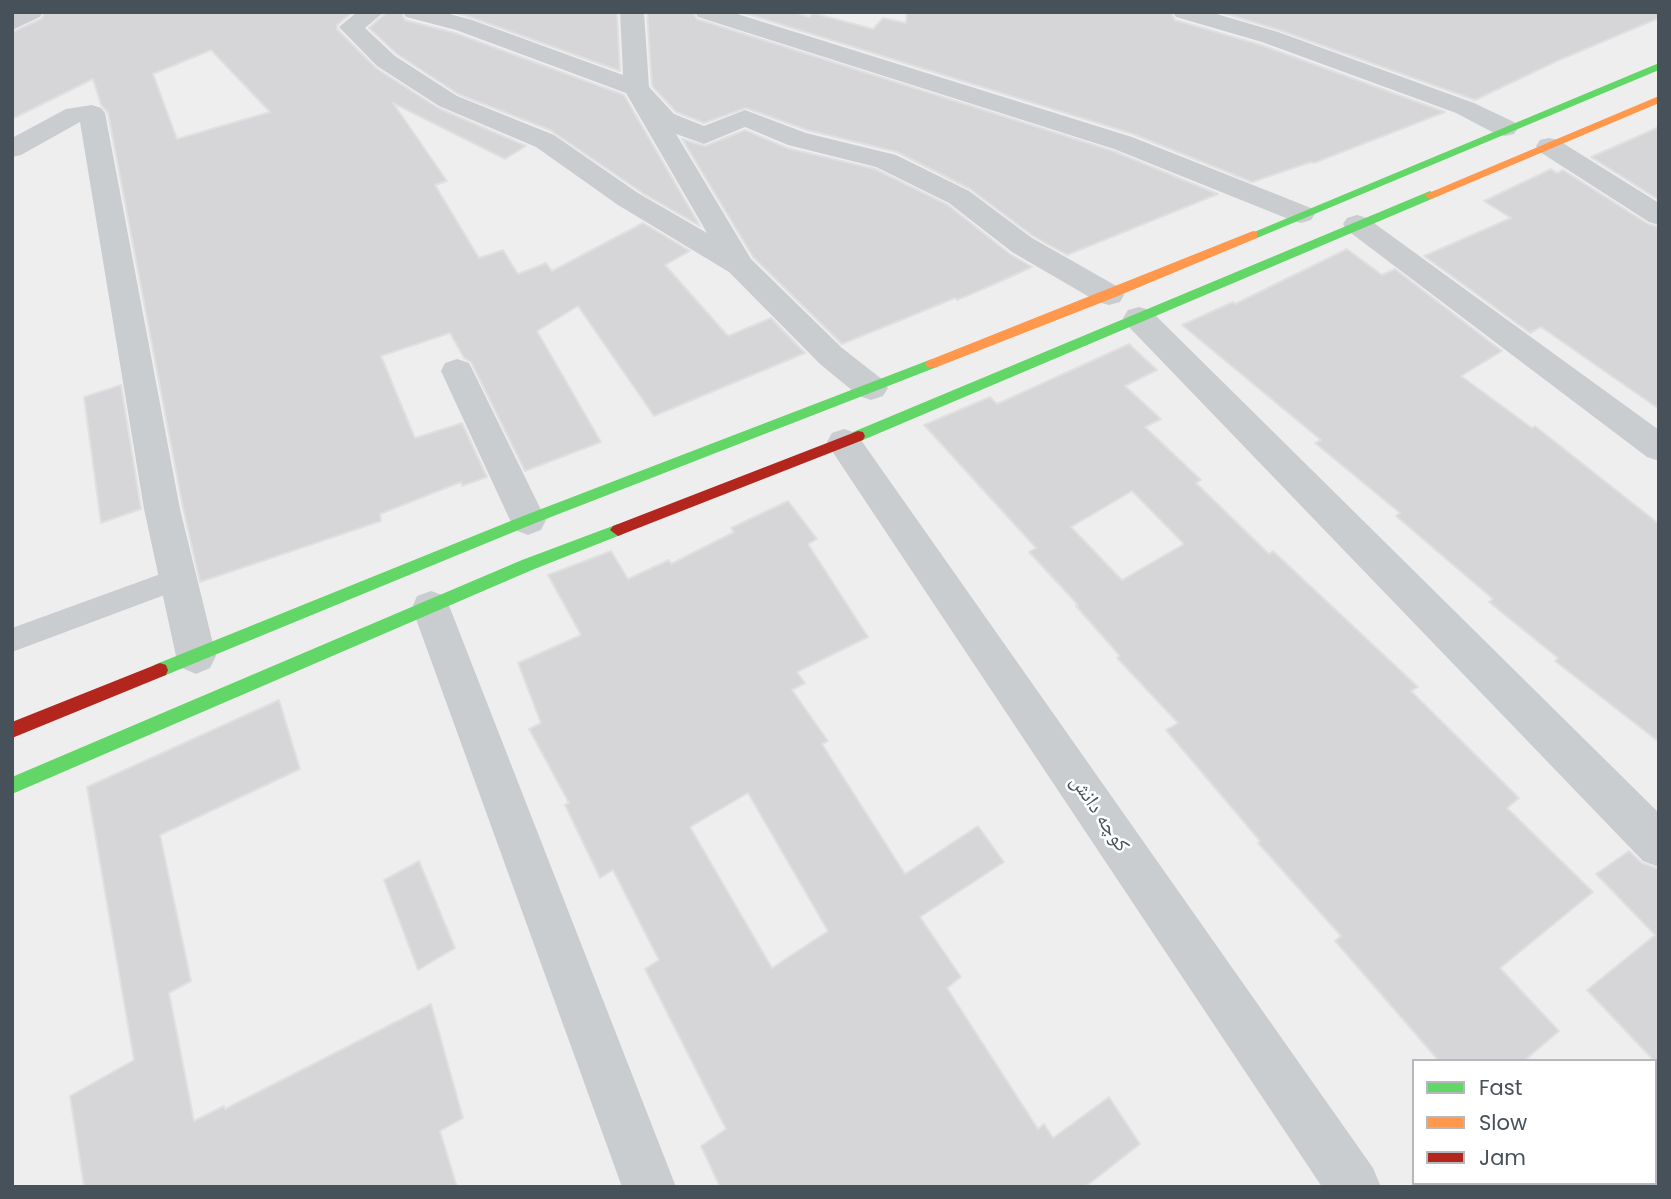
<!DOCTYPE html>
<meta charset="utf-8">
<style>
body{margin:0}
#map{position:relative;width:1671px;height:1199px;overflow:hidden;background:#efeeee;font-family:Poppins,sans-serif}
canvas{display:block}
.frame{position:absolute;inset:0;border:14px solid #46515a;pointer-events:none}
.legend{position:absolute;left:1412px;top:1059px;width:245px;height:126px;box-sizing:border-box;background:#fff;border:2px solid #b5b9bd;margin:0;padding:9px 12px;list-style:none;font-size:21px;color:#46515a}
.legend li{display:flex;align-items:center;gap:14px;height:35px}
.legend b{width:35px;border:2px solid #b5b9bd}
</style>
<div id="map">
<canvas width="1671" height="1199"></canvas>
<div class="frame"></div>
<ul class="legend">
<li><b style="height:9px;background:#63d668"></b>Fast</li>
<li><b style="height:9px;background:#ff974d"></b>Slow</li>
<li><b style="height:9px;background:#b3261e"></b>Jam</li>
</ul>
</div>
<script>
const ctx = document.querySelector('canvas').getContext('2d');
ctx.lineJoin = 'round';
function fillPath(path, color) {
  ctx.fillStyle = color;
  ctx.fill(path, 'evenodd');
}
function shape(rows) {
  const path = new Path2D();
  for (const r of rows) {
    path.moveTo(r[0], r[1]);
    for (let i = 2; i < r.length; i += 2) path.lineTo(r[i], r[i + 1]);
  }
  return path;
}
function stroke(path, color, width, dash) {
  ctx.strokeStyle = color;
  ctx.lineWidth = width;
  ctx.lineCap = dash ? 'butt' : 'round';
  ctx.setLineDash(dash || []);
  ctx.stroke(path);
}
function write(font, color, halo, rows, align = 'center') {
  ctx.font = font + ' Poppins,"Noto Naskh Arabic",sans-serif';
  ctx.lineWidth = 5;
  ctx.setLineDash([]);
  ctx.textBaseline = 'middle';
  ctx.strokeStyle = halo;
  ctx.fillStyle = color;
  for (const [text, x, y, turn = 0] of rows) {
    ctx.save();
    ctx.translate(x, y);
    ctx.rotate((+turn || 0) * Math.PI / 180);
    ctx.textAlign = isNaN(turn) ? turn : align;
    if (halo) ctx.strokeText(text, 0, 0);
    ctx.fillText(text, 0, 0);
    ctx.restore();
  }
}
const building = shape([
 [45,12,353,12,337,25,337,29,376,68,438,108,526,146,505,159,393,103,447,181,435,185,479,258,503,250,518,274,546,263,552,271,643,223,690,251,665,265,728,336,771,318,805,353,654,416,578,306,537,331,601,442,525,471,471,362,464,358,450,333,381,356,415,438,462,423,487,477,462,486,461,482,380,514,381,521,200,582,183,508,108,113,101,105,93,79,12,119,12,32,41,19,45,12],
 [211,50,270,112,177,139,153,74,211,50],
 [387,12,401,12,405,20,455,33,624,95,700,226,644,194,550,130,458,94,397,54,369,28,387,12],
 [453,12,617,12,620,71,473,18,453,12],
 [647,12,693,12,697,19,1113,151,1218,194,1067,255,1033,236,970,189,897,152,807,130,746,108,704,123,676,112,652,86,647,12],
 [741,12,793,12,809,17,813,13,873,29,883,18,906,23,907,12,1171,12,1175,20,1261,45,1445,112,1314,163,1311,162,1252,182,1133,134,741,12],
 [1220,12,1659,12,1659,18,1557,61,1475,100,1279,30,1220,12],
 [1659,127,1659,200,1591,157,1659,127],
 [745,130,787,148,875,169,948,205,1010,254,1032,267,990,286,957,300,955,298,842,344,753,257,682,139,705,146,745,130],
 [1551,169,1557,173,1563,170,1648,224,1659,227,1659,409,1541,327,1530,333,1424,256,1511,218,1484,201,1551,169],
 [1347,249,1382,275,1395,269,1502,351,1461,376,1532,428,1535,426,1659,524,1659,742,1555,661,1558,658,1489,602,1493,599,1396,516,1400,513,1315,443,1321,440,1182,325,1233,302,1235,304,1347,249],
 [1129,344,1157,370,1125,386,1161,419,1145,427,1201,480,1196,483,1269,554,1273,551,1418,687,1411,691,1519,798,1507,808,1593,892,1500,968,1559,1031,1524,1061,1439,1061,1335,941,1341,936,1258,843,1260,841,1166,730,1178,723,1117,658,1120,656,1076,606,1078,605,1029,552,1036,548,924,425,990,397,997,404,1129,344],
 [1132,491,1184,544,1122,580,1071,527,1132,491],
 [121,385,141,509,101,523,84,397,121,385],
 [788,501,817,539,808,544,868,637,797,672,805,683,792,690,828,741,822,744,905,874,978,826,1004,862,920,917,961,977,947,988,1038,1129,1044,1124,1053,1138,1109,1097,1140,1144,1085,1187,720,1187,701,1146,726,1129,645,969,659,960,613,870,600,878,565,805,569,803,529,729,541,723,518,663,581,635,548,575,611,551,628,579,669,560,671,564,734,532,731,528,788,501],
 [748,793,828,931,772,968,690,827,748,793],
 [279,700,300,769,160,835,191,981,169,993,194,1121,224,1106,225,1109,431,1004,463,1118,440,1131,457,1187,84,1187,70,1096,134,1060,87,787,279,700],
 [1629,851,1642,863,1659,869,1659,1066,1587,990,1655,935,1596,874,1629,851],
 [419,861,455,948,418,970,384,880,419,861]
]);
fillPath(building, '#d6d6d8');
stroke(building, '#e0e0e1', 2);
fillPath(shape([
 [177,568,186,571,190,579,186,587,12,652,12,628,177,568]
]), '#cacdcf');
fillPath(shape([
 [43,12,40,17,12,30,12,13,43,12],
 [357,12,384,12,365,28,395,56,457,96,554,135,638,193,707,233,626,93,456,30,406,17,403,12,442,12,472,20,623,75,620,12,644,12,649,87,674,114,704,126,745,110,806,133,896,155,969,191,1032,238,1120,288,1124,295,1120,302,1109,305,1098,302,1012,252,949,203,876,167,788,145,745,127,704,144,676,134,751,259,842,348,883,380,888,388,883,396,871,400,859,396,820,364,729,272,618,205,536,147,439,106,377,66,339,27,357,12],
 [695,12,731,12,1132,137,1311,208,1315,214,1311,220,1301,223,1291,220,1114,149,698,17,695,12],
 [1173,12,1210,12,1278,32,1474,103,1514,122,1518,128,1514,134,1505,136,1496,134,1456,113,1262,42,1176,17,1173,12],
 [92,105,101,108,105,113,180,509,216,656,210,668,196,674,182,668,176,656,144,509,80,122,21,155,12,157,12,138,66,109,92,105],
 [1549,138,1558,140,1659,203,1659,225,1649,222,1540,152,1536,146,1540,140,1549,138],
 [1357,215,1367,218,1659,430,1659,461,1647,457,1347,230,1343,224,1347,218,1357,215],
 [1139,307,1150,310,1659,813,1659,867,1643,861,1128,326,1123,318,1128,310,1139,307],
 [457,359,469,363,473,371,546,520,541,530,528,535,515,530,510,520,441,371,445,363,457,359],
 [844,429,856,433,1373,1168,1381,1187,1322,1187,832,451,827,442,832,433,844,429],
 [431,591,445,596,450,608,676,1187,622,1187,412,608,417,596,431,591]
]), '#cacdcf');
fillPath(shape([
 [1659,63,1659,70,1257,238,1249,238,1247,235,1659,63],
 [1430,191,1436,195,1434,198,863,440,858,441,851,436,853,432,1430,191],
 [932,359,939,364,937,367,533,524,166,675,160,677,154,675,152,670,154,665,523,516,932,359],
 [618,524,623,526,626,530,623,534,532,570,12,794,12,777,522,560,618,524]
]), '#63d668');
fillPath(shape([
 [1659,96,1659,103,1434,198,1430,199,1424,195,1659,96],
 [1253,231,1257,232,1257,238,1113,298,937,367,927,367,925,364,927,361,1253,231]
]), '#ff974d');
fillPath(shape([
 [858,431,863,432,865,436,863,440,623,534,618,536,610,530,613,526,858,431],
 [160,663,166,665,168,670,166,675,12,738,12,722,160,663]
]), '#b3261e');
write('21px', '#46515a', '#fff', [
 ["کوچه دانش",1099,814,56]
]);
</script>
